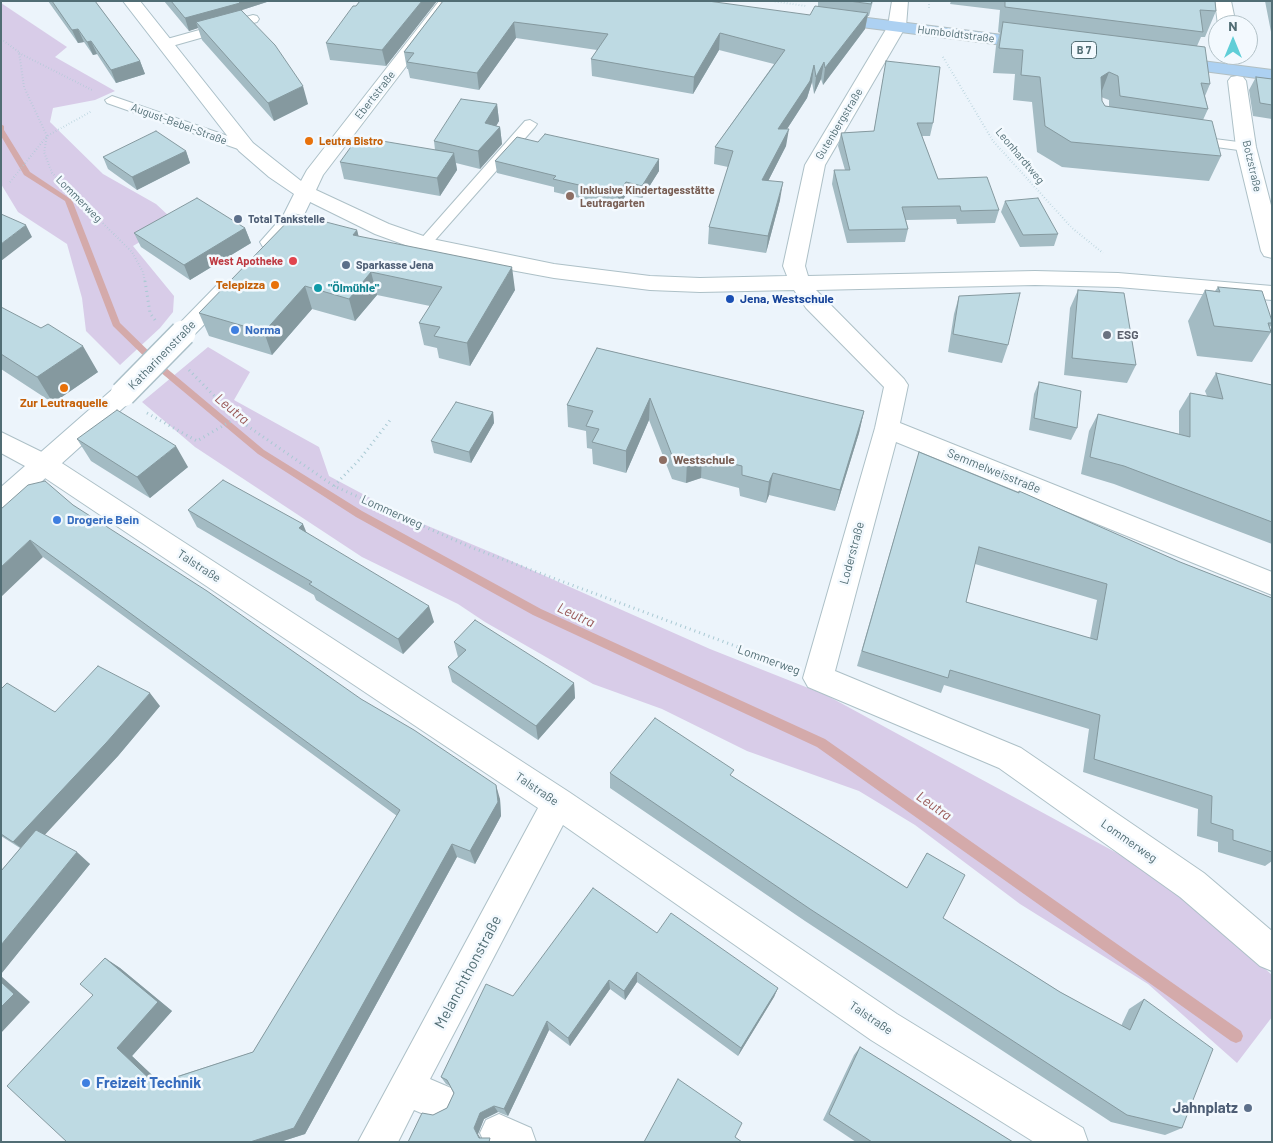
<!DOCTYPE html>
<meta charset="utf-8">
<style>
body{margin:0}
#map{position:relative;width:1273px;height:1143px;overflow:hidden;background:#ecf4fb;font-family:Barlow,sans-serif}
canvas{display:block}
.frame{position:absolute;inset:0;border:2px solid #516d74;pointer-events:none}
.north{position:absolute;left:1208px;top:15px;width:50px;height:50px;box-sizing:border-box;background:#f3f9fe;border:1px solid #b2c1c7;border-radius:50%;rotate:0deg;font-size:14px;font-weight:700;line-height:20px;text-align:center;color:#516d74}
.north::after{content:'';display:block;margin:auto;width:18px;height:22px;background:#60ced7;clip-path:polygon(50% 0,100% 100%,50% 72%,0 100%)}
</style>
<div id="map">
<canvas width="1273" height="1143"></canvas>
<div class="frame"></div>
<div class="north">N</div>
</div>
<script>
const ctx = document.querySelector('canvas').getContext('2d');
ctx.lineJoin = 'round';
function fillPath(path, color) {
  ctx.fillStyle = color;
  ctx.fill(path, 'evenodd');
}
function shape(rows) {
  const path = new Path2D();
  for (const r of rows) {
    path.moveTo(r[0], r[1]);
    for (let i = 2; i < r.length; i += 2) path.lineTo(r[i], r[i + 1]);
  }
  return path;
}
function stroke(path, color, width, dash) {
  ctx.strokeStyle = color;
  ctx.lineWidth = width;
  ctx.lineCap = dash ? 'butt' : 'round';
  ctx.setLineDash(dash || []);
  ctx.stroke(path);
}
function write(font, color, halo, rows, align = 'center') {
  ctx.font = font + ' Barlow,sans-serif';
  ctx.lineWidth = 5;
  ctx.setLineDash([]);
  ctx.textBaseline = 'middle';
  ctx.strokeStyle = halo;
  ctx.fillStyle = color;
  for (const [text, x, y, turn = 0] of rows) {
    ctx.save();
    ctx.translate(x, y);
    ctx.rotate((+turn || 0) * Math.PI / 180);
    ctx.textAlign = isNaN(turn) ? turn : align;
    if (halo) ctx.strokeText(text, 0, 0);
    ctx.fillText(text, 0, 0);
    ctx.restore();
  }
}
fillPath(shape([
 [1,3,67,47,55,57,115,91,95,100,53,108,50,122,103,174,156,204,169,216,165,227,133,246,174,296,173,312,160,328,120,365,86,331,82,298,67,244,18,212,1,184],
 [208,347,250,372,234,400,319,447,329,476,404,516,500,556,710,649,826,695,1163,878,1272,975,1272,1017,1237,1063,1148,984,1020,904,915,825,859,791,747,751,662,709,593,684,485,622,458,604,362,557,195,447,142,402]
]), '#d8cce8');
fillPath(shape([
 [1,124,4,126,4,130,30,172,72,200,120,323,165,367,264,450,362,511,541,609,825,739,1241,1031,1243,1036,1241,1041,1236,1043,1231,1041,817,747,533,615,356,517,258,454,159,371,113,326,65,201,24,175,1,136,1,124]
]), '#d4aaaa');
const lane = shape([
 [253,15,257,16,259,19,257,22,165,48,159,44,160,41,253,15],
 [112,96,251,144,253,147,251,150,241,150,107,103,105,100,112,96],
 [530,120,537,124,535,127,429,247,419,247,416,244,419,241,525,121,530,120],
 [1191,136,1246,143,1253,147,1246,151,1186,143,1184,140,1191,136]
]);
const street = shape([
 [439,1,456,1,323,175,316,190,389,224,432,239,554,264,650,276,700,278,787,276,783,266,805,165,888,26,892,1,908,1,906,26,825,165,805,266,808,276,1035,271,1118,273,1272,286,1272,300,1118,287,1035,285,816,290,904,379,908,385,900,423,1272,572,1272,595,896,442,835,671,1021,748,1204,873,1272,931,1272,971,1260,966,1180,897,999,768,808,687,803,678,875,428,884,387,806,308,794,290,700,292,650,290,554,278,462,261,416,249,375,234,298,196,295,192,307,170,439,1],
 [1215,1,1231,1,1236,25,1218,25,1215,1],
 [1223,55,1241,55,1242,58,1239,62,1233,63,1227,62,1223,55],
 [1237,76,1243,77,1246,81,1256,147,1272,209,1272,258,1264,256,1261,251,1236,147,1228,81,1231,77,1237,76],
 [1,432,54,458,569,792,897,1014,1083,1128,1088,1142,1034,1142,871,1040,563,825,430,1079,451,1088,457,1101,451,1114,438,1120,414,1110,398,1142,358,1142,538,808,36,472,1,453,1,432],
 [499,1114,531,1128,536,1142,484,1142,480,1133,486,1120,499,1114]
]);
const secondary = shape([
 [123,1,140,1,253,143,315,192,302,219,279,247,271,249,263,247,260,242,283,216,294,194,269,177,239,151,123,1],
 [226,282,234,284,237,289,234,294,191,338,183,341,175,338,172,333,175,328,218,284,226,282],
 [123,385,132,388,135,394,132,400,10,510,1,513,1,487,114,388,123,385]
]);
const primary = shape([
 [828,13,1034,39,1040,40,1043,44,1040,48,1034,49,822,22,819,18,822,14,828,13],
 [1171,57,1272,70,1272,80,1165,66,1162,62,1165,58,1171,57]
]);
stroke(lane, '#adc0c7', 2);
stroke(street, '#adc0c7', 2);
stroke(secondary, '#aabfc8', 2);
stroke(primary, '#b2bfc2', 2);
stroke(shape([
 [772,1,806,6],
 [929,1,929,9],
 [1,39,19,52,24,87,47,136,44,152,52,173,132,252,143,272,145,282],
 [19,53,92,90],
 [943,57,993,141,1072,228,1103,253],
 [10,182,47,136,92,111]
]), '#a9c9d3', 2, [0.5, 2.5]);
stroke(shape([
 [145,281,150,313,155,320],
 [189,370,236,418,334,486,470,547,754,653],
 [147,413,197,441,236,418],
 [334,486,360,459,391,419]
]), '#a9c9d3', 3, [1, 4]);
stroke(shape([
 [750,652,787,666]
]), '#a9c9d3', 4, [1, 4.5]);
fillPath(lane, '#fff');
fillPath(street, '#fff');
fillPath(secondary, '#fff');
fillPath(primary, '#add1f2');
const secondaryBridge = shape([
 [123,394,183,333]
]);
stroke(secondaryBridge, '#aabfc8', 28, []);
stroke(secondaryBridge, '#fff', 25);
fillPath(shape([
 [48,1,95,1,140,61,145,74,116,83,97,54,93,55,84,42,78,43],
 [164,1,270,1,242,10,242,11,308,104,274,121,202,40,198,28,189,31],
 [360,1,437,1,386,66,330,60,326,43],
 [443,1,810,15,818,6,818,1,873,1,869,16,868,16,865,29,823,85,821,79,814,94,812,82,807,98,787,129,786,146,768,181,780,200,766,253,708,244,709,227,728,167,714,164,715,147,774,64,719,50,693,94,592,76,591,59,597,50,516,38,479,90,410,78,408,69,407,69,404,52],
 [951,1,1215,1,1216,11,1205,37,1201,37,1197,46,1210,84,1205,96,1208,109,1203,120,1221,156,1209,181,1062,167,1037,152,1032,102,1013,100,1015,74,993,73,996,46,1000,33,998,32,1000,10,950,4],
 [1101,97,1109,100,1109,106,1105,106,1102,101],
 [1265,1,1272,1,1272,37],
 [886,61,933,123,930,136,922,136,938,179,999,210,995,223,957,224,956,219,906,220,908,229,905,242,847,243,832,184,834,170,845,170,838,146,841,133,874,131],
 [1256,77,1272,79,1272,119,1253,116,1249,90],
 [497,104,499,121,496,126,500,127,502,144,480,169,456,163,457,170,440,196,344,179,340,162,435,150,434,141],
 [538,142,659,171,642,198,626,195,618,207,554,192,554,187,497,173,495,161],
 [186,151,190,163,137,190,108,169,103,157],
 [1005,201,1058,234,1054,246,1020,247,1001,212],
 [245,228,251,243,190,280,141,247,134,233],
 [357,230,358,236,515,290,470,366,439,358,437,348,424,345,419,323,430,306,377,295,355,321,312,309,272,355,209,336,199,313],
 [1218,287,1272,321,1272,324,1270,327,1271,332,1252,362,1197,356,1188,321,1205,290,1215,291],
 [1078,290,1136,365,1127,383,1064,375,1070,308],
 [959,296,1008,345,1002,363,948,352,954,314],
 [1,307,98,372,53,403,1,369],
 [597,348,864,411,859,433,835,511,769,495,766,503,740,496,739,488,701,478,686,483,672,479,649,420,626,473,593,464,592,449,587,448,586,431,568,427,567,405],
 [1216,373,1272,385,1272,544,1114,484,1081,474,1089,431,1098,414,1179,434,1179,411,1190,393,1207,396,1205,391],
 [1039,382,1077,428,1071,440,1029,430,1034,394],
 [493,412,494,423,471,463,434,453,431,441],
 [77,439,188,467,150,498,91,461],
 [919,452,1018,493,1019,491,1180,562,1272,598,1272,861,1265,866,1218,852,1218,842,1197,836,1198,809,1083,772,1089,729,944,685,941,693,857,666],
 [975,564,1097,600,1090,638,966,602],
 [73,505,500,799,501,816,475,864,457,857,305,1134,280,1142,67,1142,93,995,105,958,120,968,172,1011,132,1056,159,1082,253,1052,397,816,43,557,1,509],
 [188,510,307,533,434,622,403,654,316,600,314,595,197,527],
 [454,642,574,683,575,698,538,740,452,682,448,667,458,657],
 [1,689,55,712,160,706,118,756,44,835,90,864,1,974,1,871,20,848,1,836],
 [610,773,733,777,907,888,927,853,943,918,1060,992,1121,1026,1129,1009,1144,999,1182,1128,1165,1135,1111,1122,805,921,610,788],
 [657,933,778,988,774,997,738,1056,637,982,625,1000,610,989,570,1046,549,1030,508,1116,498,1112,484,1119,478,1134,408,1142,433,1115,447,1108,454,1093,450,1086,446,1084,441,1077,513,996],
 [860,1047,1013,1142,856,1142,823,1120,854,1055]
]), '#a3bbc3');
fillPath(shape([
 [236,1,270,1,242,10,244,16,196,22,198,28,189,31,185,18],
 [422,1,437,1,386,66,382,50],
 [868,13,865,29,823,85,825,68],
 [514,22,516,38,479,90,477,73],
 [78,29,84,42,78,43,72,30],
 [720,33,719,50,693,94,694,77],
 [91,41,97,54,93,55,87,42],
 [140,61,145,74,116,83,111,70],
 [824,62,821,79,814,94,816,77],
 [814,65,812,82,807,98,776,146,778,129],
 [1109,72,1100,96,1101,77],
 [303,86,308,104,274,121,268,103],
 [497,104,499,121,488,140,500,127,502,144,480,169,478,151,485,123],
 [789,129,786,146,760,197,762,180],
 [186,151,190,163,137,190,132,177],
 [454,153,457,170,440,196,437,178],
 [659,159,659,171,642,198,642,186],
 [626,182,626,195,618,207,618,194],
 [783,182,780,200,766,253,768,236],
 [26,225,32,237,1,261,1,244],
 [245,228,251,243,190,280,184,265],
 [357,230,363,253,353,235],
 [512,267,515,290,470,366,467,343],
 [371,272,377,295,355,321,349,299],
 [305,286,312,309,272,355,264,332],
 [83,346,98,372,53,403,37,377],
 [650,398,649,420,626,473,626,451],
 [864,411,859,433,835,511,840,490],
 [493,412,494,423,471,463,469,452],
 [176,446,188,467,150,498,137,477],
 [702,456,701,478,686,483,687,461],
 [773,473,769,495,766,503,769,482],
 [303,524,310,541,299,528],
 [30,540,43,557,1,597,1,567],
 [429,606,434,622,403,654,398,639],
 [574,683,575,698,538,740,536,726],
 [150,693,160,706,118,756,28,853,13,842],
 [496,785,500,799,501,816,475,864,470,851],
 [452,844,457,857,305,1134,280,1142,250,1142],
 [77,852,90,864,1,974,1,945],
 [105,958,120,968,172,1011,132,1056,169,1091,155,1084,117,1048],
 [637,972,637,982,625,1000,624,991],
 [1,976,30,1002,1,1033],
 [609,980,610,989,570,1046,568,1038],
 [778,988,774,997,738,1056,741,1048],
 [547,1021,549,1030,508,1116,504,1109],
 [494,1106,498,1112,484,1119,478,1134,483,1142,479,1138,474,1128,480,1113]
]), '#85999f');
const building = shape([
 [52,1,95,1,140,61,111,70,91,41,87,42,78,29,72,30,52,1],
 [171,1,238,1,240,3,185,18,171,1],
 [360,1,422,1,382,50,326,43,353,6,356,6,360,1],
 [443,1,708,1,810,15,815,6,868,13,825,68,824,62,816,77,814,65,810,81,778,129,789,129,762,180,783,182,768,236,709,227,733,151,715,147,785,50,720,33,694,77,591,59,608,34,514,22,477,73,407,62,414,53,404,52,443,1],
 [849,1,872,1,871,4,849,1],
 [1005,1,1215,1,1216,11,1200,10,1203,32,1005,7,1005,1],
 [241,10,275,45,303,86,268,103,196,22,241,10],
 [1003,22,1205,47,1210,84,1201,83,1208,109,1120,96,1118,76,1109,72,1101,77,1102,101,1105,106,1212,121,1221,156,1071,142,1045,126,1040,77,1021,75,1023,50,999,48,1003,22],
 [886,61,940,67,933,123,917,123,938,179,987,177,999,210,961,211,960,206,902,207,908,229,849,230,834,170,850,170,841,133,874,131,886,61],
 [1256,77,1272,79,1272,105,1260,103,1256,77],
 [461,99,497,104,485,123,500,127,478,151,434,141,461,99],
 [156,131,186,151,132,177,103,157,156,131],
 [545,134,659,159,642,186,626,182,618,194,553,179,556,176,495,161,517,137,538,142,545,134],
 [358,137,454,153,437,178,340,162,358,137],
 [197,198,245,228,184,265,134,233,197,198],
 [1038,198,1058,234,1023,235,1005,201,1038,198],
 [1,214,26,225,1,244,1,214],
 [295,214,357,230,353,235,512,267,467,343,434,336,440,327,419,323,442,287,371,272,349,299,305,286,264,332,199,313,295,214],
 [1218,287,1262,291,1272,321,1272,323,1268,323,1271,332,1214,326,1205,290,1220,292,1218,287],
 [1078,290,1124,293,1136,365,1072,358,1078,290],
 [1020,293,1008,345,953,334,959,296,1020,293],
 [1,307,41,328,48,324,83,346,37,377,1,354,1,307],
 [597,348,864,411,840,490,773,473,769,482,742,475,742,466,702,456,687,461,673,458,650,398,626,451,592,442,599,429,586,426,593,411,567,405,597,348],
 [1216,373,1272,385,1272,522,1124,466,1090,457,1098,414,1190,437,1190,393,1223,399,1216,373],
 [1039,382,1081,391,1077,428,1034,418,1039,382],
 [456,402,493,412,469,452,431,441,456,402],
 [117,410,176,446,137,477,77,439,117,410],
 [919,452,1019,493,1019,491,1180,562,1272,598,1272,852,1233,840,1233,830,1211,823,1212,796,1094,759,1100,715,950,670,948,678,862,651,919,452],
 [979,547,1107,584,1097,640,966,602,979,547],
 [223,480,303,524,299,528,429,606,398,639,309,584,312,582,188,510,223,480],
 [45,481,73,505,207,591,361,699,414,730,496,785,498,802,470,851,452,844,294,1128,250,1142,67,1142,7,1086,93,995,80,984,105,958,158,1002,117,1048,155,1084,253,1052,400,810,30,540,1,567,1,509,28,485,45,481],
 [475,620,574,683,536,726,448,667,466,650,454,642,475,620],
 [98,666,150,693,106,743,13,842,1,834,1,689,7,683,55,712,98,666],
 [655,718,734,770,730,775,907,888,927,853,965,875,943,918,1060,992,1130,1030,1144,999,1213,1049,1182,1128,1127,1115,810,909,610,773,655,718],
 [36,830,77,852,1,945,1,871,36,830],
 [593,888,657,933,671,913,778,988,741,1048,637,972,624,991,609,980,568,1038,547,1021,504,1109,494,1106,480,1113,474,1128,479,1138,490,1138,489,1142,408,1142,422,1113,433,1115,447,1108,454,1093,447,1080,441,1077,486,984,513,996,593,888],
 [1,982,14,994,1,1007,1,982],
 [860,1047,1013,1142,872,1142,829,1114,860,1047],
 [678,1079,742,1123,735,1137,742,1142,644,1142,678,1079]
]);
fillPath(building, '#bedae3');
stroke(building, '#85999f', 1);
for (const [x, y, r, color] of [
 [309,141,5,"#e8710a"],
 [570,196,5,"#8d6e63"],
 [238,219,5,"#5c6f8a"],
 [293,261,5,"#e0444e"],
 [346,265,5,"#5c6f8a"],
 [275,285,5,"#e8710a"],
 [318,288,5,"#0f9aa8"],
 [730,299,5,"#1a4fb4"],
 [235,330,5,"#3f7fe0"],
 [1107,335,5,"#6b7280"],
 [64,388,5,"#e8710a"],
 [663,460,5,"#8d6e63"],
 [57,520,5,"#3f7fe0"],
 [86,1083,5,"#3f7fe0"],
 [1248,1108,5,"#5c6f8a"]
]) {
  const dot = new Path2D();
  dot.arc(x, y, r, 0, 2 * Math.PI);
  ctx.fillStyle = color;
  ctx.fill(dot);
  stroke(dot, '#f3f9fe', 2);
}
write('11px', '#516d74', '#f3f9fe', [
 ["Humboldtstraße",956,34,7],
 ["Ebertstraße",375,95,-52],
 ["August-Bebel-Straße",179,124,20],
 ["Gutenbergstraße",839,124,-59],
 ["Leonhardtweg",1020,156,50],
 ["Botzstraße",1252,166,77],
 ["Lommerweg",79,199,45]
]);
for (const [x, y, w] of [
 [1084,50,25]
]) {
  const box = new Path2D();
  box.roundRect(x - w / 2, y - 8.5, w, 17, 4);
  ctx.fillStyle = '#f3f9fe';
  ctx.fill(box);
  stroke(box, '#516d74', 1);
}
write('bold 11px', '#516d74', null, [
 ["B 7",1084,50]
]);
write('bold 11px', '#c56008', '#f3f9fe', [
 ["Leutra Bistro",319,141]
], 'left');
write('bold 11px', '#785e54', '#f3f9fe', [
 ["Inklusive Kindertagesstätte",580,190],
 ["Leutragarten",580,203]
], 'left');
write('bold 11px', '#4e5e75', '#f3f9fe', [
 ["Total Tankstelle",248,219],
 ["Sparkasse Jena",356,265]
], 'left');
write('bold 11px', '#be3a42', '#f3f9fe', [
 ["West Apotheke",283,261]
], 'right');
write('bold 12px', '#c56008', '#f3f9fe', [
 ["Telepizza",265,285],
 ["Zur Leutraquelle",64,403,"center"]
], 'right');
write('bold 12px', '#0d838f', '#f3f9fe', [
 ["\"Ölmühle\"",328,288]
], 'left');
write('bold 12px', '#164399', '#f3f9fe', [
 ["Jena, Westschule",740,299]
], 'left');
write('bold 12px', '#366cbe', '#f3f9fe', [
 ["Norma",245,330],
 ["Drogerie Bein",67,520]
], 'left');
write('bold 12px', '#5b616d', '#f3f9fe', [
 ["ESG",1117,335]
], 'left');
write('12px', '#516d74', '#f3f9fe', [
 ["Katharinenstraße",162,355,-46],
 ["Semmelweisstraße",994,471,22],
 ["Lommerweg",392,512,24],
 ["Loderstraße",852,553,-75],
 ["Talstraße",199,566,33],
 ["Lommerweg",769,660,20],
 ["Talstraße",537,789,34],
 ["Lommerweg",1129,841,35],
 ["Talstraße",871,1018,34]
]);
write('bold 12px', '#785e54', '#f3f9fe', [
 ["Westschule",673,460]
], 'left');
write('italic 14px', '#995957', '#f3f9fe', [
 ["Leutra",232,409,40],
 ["Leutra",576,615,25],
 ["Leutra",934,806,35]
]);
write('15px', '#516d74', '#f3f9fe', [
 ["Melanchthonstraße",468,972,-62]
]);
write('bold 15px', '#366cbe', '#f3f9fe', [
 ["Freizeit Technik",96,1083]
], 'left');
write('bold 15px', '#4e5e75', '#f3f9fe', [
 ["Jahnplatz",1238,1108]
], 'right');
</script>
